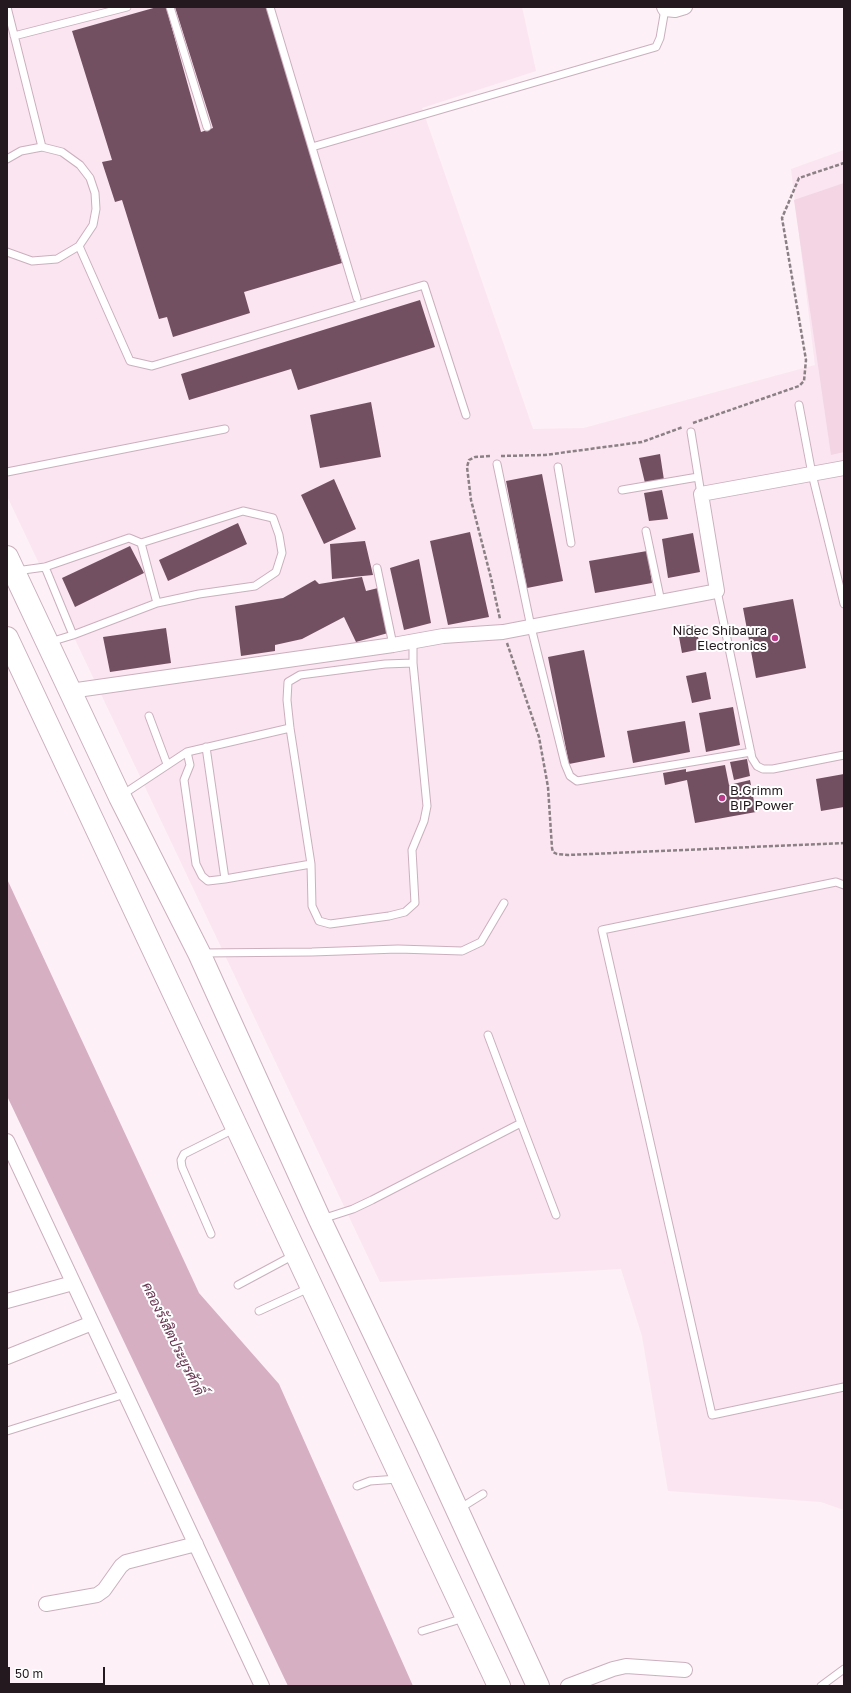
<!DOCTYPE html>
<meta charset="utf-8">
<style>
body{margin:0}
#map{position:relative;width:851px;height:1693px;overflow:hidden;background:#fdf0f6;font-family:"Golos Text",sans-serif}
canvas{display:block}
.frame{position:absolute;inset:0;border:8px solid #23191e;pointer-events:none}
.scale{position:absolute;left:8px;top:1667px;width:97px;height:18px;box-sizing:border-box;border:2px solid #23191e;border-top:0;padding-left:5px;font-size:12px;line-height:14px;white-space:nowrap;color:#23191e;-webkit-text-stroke:3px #fff;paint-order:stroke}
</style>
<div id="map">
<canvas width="851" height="1693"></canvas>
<div class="frame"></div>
<div class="scale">50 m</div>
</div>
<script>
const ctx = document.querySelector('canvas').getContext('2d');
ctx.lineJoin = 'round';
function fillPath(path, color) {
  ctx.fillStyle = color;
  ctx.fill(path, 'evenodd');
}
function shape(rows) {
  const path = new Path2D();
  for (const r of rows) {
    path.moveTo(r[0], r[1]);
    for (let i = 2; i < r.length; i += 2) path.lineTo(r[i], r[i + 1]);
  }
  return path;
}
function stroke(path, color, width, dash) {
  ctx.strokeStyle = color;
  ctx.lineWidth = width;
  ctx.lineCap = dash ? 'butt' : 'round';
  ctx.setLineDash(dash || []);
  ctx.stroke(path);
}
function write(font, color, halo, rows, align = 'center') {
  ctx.font = font + ' "Golos Text",Sarabun,sans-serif';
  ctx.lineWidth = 4;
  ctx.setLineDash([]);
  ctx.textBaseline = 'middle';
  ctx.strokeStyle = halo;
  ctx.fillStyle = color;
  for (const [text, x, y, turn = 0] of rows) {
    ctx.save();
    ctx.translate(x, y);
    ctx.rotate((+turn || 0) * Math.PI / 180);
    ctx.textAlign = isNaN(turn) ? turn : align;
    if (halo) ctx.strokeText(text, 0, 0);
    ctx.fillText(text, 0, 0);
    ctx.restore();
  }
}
fillPath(shape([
 [7,7,522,7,536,71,422,108,533,429,584,428,815,365,791,169,844,150,844,1510,821,1502,668,1491,642,1336,621,1269,380,1282,7,496]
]), '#fbe5f0');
fillPath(shape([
 [844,183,844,452,831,455,794,200]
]), '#f3d5e4');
fillPath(shape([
 [7,879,199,1293,279,1384,413,1686,288,1686,7,1096]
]), '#d7afc3');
fillPath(shape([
 [157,7,166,7,201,132,213,128,175,7,267,7,342,263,244,292,250,313,173,337,167,317,159,319,122,200,115,202,102,162,112,160,72,31],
 [420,300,435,347,298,390,291,369,189,400,181,374],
 [371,402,381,457,320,468,310,415],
 [660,454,664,480,645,483,639,458],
 [542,474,563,581,527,588,506,481],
 [334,479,356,529,324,544,301,495],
 [662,490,668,519,649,521,644,493],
 [238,523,247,544,168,581,159,560],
 [470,532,489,617,448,625,430,541],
 [693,533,700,572,668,578,662,539],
 [365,541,373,575,332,579,330,544],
 [130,546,144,573,75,607,62,578],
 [647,551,652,583,595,593,589,561],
 [419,559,431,623,404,630,390,568],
 [362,577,366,591,378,588,388,633,356,642,344,617,302,639,275,645,275,651,241,656,235,606,283,598,315,580,319,584],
 [793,599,806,668,756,678,743,608],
 [695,625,701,649,682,653,677,626],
 [166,628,171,663,110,672,103,637],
 [584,650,605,757,569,764,548,657],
 [706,672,711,699,692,703,686,676],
 [733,707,740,745,706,752,699,713],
 [685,721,690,752,633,763,627,731],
 [747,759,750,776,734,780,730,762],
 [725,765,729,785,750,780,756,812,695,823,687,780,665,785,663,773,686,769,686,772],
 [844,774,844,807,821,811,816,779]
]), '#725062');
const service = shape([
 [7,7,42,147],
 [170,7,207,127],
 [270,7,357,298],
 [14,36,127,7],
 [312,147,656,47,660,38,665,9],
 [7,159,21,151,42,147,62,152,80,165,90,178,95,193,96,209,93,225,79,246,57,259,32,261,7,252],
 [79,246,130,361,152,366,424,285,466,415],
 [799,405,812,474,844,604],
 [691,432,701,494],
 [497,464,531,627,565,764,570,776,577,781,751,752],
 [558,467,571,543],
 [7,472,225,429],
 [622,490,698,477],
 [646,531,661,602],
 [141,543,243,511,273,518,279,535,282,553,276,572,255,586,199,594,157,603],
 [45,567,73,635],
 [377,568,393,645],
 [16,571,45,567,129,538,141,543,157,603,73,635,50,642],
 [717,591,752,758,757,766,763,769,773,769,844,755],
 [413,663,385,664,300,675,288,682,287,700,290,728,311,864,312,906,319,921,330,924,389,916,405,912,415,903,412,850,424,821,427,806,413,663,413,641],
 [149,716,167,764],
 [206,747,225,879,311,864],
 [187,752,190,765,184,780,196,864,202,876,208,881,225,879],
 [122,795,187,752,290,728],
 [844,885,836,882,602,930,712,1415,844,1387],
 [203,953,312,952,398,949,462,951,481,942,504,903],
 [521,1123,556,1215],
 [322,1219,353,1209,372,1200,521,1123,488,1035],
 [211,1234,182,1167,181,1160,184,1154,234,1129],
 [238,1285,294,1255],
 [259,1311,309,1288],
 [7,1431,125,1394],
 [357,1486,370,1481,398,1479],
 [459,1509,483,1494],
 [422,1631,464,1618],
 [821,1686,844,1669]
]);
const minor = shape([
 [664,7,665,9,675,10,685,7],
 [70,691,393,645,443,636,503,632,717,591,701,494,844,468],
 [7,1141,262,1686],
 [7,1301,73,1283],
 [7,1357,92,1323],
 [46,1604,97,1595,104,1590,121,1566,126,1562,196,1544],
 [568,1686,613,1669,626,1666,685,1670]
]);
const primary = shape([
 [7,557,120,797,199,953,320,1220,426,1442,538,1686],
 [7,638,499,1686]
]);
stroke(service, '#cbafbd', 9);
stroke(minor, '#cbafbd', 16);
stroke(primary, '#cbafbd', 24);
stroke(shape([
 [693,423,799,386,804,381,806,360,782,218,799,178,844,163],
 [490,456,475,457,469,460,467,467,471,500,491,578,500,619],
 [501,456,545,455,642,442,683,427],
 [507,643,539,737,548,787,552,848,553,852,557,854,568,855,844,843]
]), '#8b8085', 2.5, [4, 2]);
stroke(service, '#fff', 7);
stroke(minor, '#fff', 14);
stroke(primary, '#fff', 22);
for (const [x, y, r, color] of [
 [775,638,4,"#b93b8a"],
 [722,798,4,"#b93b8a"]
]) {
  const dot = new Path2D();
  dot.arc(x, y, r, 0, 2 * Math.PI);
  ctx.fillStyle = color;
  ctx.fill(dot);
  stroke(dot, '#fff', 1.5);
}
write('13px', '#23191e', '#fff', [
 ["Nidec Shibaura",767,631],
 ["Electronics",767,646],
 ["B.Grimm",730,791,"left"],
 ["BIP Power",730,806,"left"]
], 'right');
write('italic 14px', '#65324f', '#fff', [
 ["คลองรังสิตประยูรศักดิ์",173,1339,64]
]);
</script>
